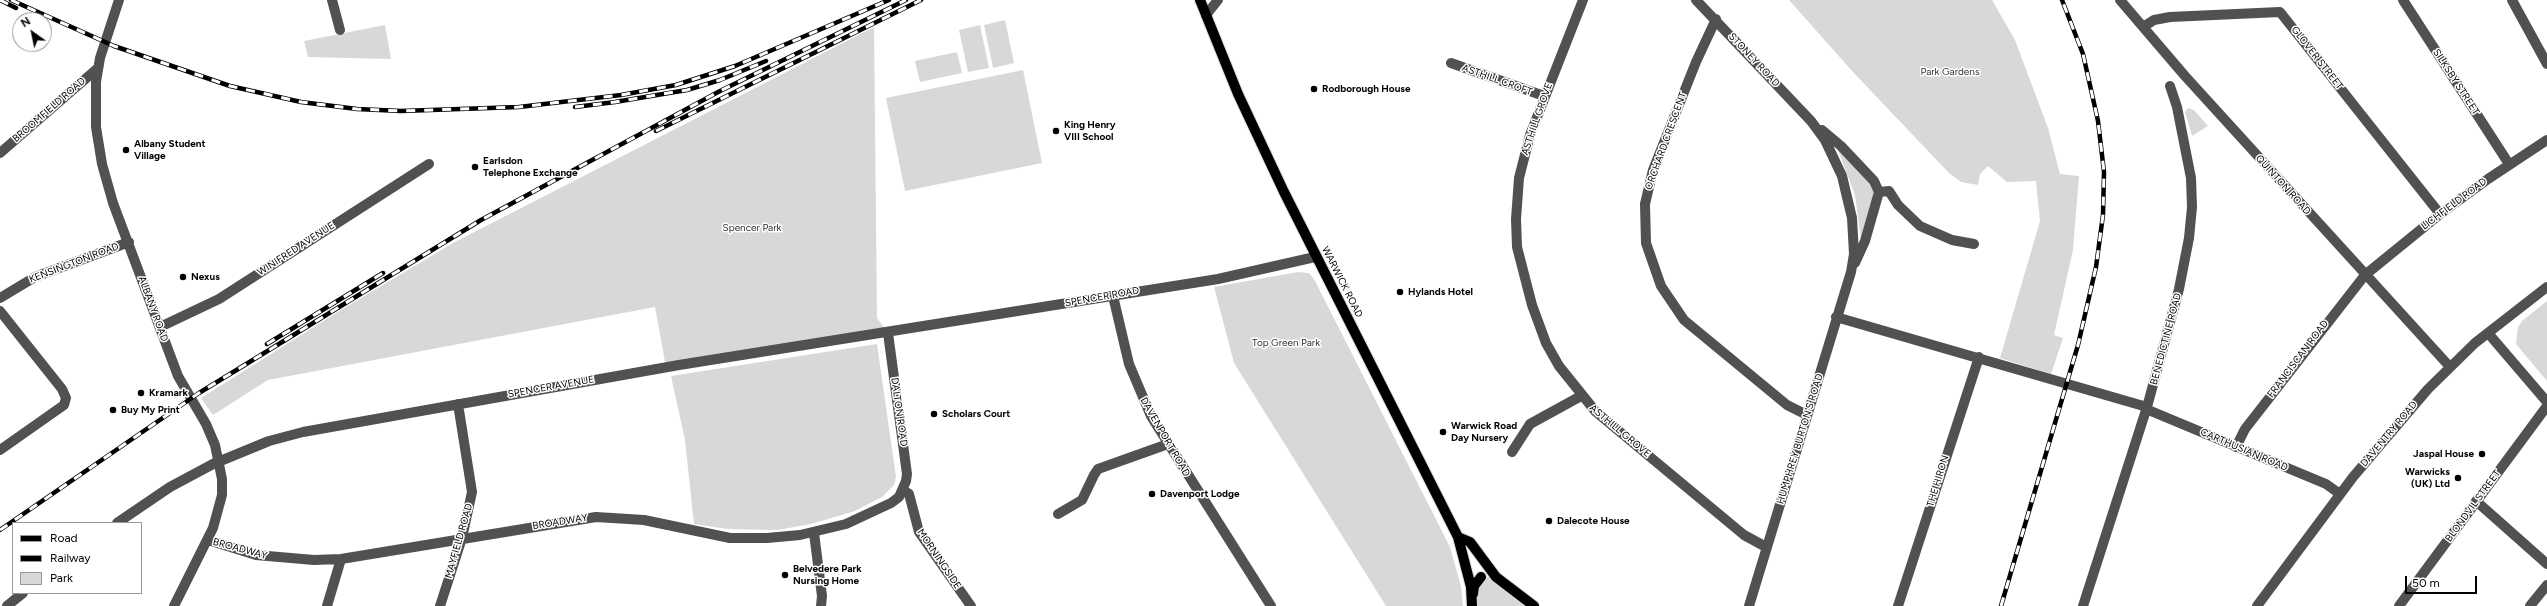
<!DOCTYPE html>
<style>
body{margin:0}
#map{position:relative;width:2547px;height:606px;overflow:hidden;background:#fff;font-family:Figtree,sans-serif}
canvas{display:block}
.legend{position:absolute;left:12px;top:522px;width:130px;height:72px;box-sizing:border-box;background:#fff;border:1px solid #999;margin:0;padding:5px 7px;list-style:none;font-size:12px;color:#000}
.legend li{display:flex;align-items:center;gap:8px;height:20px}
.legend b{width:20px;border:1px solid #999}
.north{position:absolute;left:12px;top:12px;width:40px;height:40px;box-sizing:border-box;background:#fff;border:1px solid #999;border-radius:50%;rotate:327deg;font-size:11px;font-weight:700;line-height:16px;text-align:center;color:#000}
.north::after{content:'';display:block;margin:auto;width:14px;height:18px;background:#000;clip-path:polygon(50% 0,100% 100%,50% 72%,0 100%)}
.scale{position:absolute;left:2405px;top:576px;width:72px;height:18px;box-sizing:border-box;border:2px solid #000;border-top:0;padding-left:5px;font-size:12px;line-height:14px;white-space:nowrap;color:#000;-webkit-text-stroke:3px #fff;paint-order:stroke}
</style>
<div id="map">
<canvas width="2547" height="606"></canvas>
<ul class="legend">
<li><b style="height:5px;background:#000"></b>Road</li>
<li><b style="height:5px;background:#000"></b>Railway</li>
<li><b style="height:11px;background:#d8d8d8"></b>Park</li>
</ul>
<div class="north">N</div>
<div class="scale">50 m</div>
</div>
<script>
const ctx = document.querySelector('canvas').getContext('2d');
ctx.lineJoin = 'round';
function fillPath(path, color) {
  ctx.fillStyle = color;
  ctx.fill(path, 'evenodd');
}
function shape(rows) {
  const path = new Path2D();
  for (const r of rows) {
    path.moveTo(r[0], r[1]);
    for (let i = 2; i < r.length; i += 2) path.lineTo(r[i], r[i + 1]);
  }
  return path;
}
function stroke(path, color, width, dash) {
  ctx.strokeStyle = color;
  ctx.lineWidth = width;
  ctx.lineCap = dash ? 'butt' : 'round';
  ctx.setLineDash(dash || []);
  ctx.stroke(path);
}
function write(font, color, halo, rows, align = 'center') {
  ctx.font = font + ' Figtree,sans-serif';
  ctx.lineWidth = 3;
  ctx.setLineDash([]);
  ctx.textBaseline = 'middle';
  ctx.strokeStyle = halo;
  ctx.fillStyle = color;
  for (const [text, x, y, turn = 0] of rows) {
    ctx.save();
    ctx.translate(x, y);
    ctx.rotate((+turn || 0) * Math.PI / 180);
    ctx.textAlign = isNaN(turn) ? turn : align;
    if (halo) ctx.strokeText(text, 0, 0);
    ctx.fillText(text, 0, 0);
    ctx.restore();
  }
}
fillPath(shape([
 [1789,0,1992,0,2015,40,2048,128,2060,174,2079,176,2073,250,2054,335,2063,338,2051,374,2000,358,2040,221,2036,181,2007,182,1988,166,1980,174,1978,185,1961,182,1949,173,1852,71],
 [1005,20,1014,63,993,68,984,25],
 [385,25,391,59,308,57,304,41],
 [980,25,989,68,968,72,959,30],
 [874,27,877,318,888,333,666,367,655,307,268,380,213,415,201,398,336,313,453,243],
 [957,52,962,73,920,82,915,61],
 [1023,70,1042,163,905,191,886,98],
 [2188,108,2194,110,2208,126,2192,136,2185,112],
 [1838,150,1870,180,1875,192,1861,240,1855,195],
 [1298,272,1309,273,1314,279,1450,547,1461,586,1463,606,1386,606,1234,363,1214,287],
 [2547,301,2547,381,2516,344,2518,327,2522,321],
 [877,344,896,477,894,485,882,497,855,511,811,524,777,530,727,529,694,524,685,440,671,376],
 [1481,577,1490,577,1534,606,1472,606]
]), '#d8d8d8');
const major = shape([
 [1200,0,1238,94,1284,192,1458,537,1471,587,1472,606],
 [1458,537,1470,542,1496,577,1534,606],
 [1473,594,1474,586,1481,577]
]);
stroke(major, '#dbdbdb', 12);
stroke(shape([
 [119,0,100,58,96,82,96,127,102,164,113,203,178,376,206,424,215,445,222,479,222,495,213,528,174,606],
 [332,0,340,30],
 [1583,0,1530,135,1519,178,1516,219,1517,247,1532,305,1546,343,1559,366,1596,412,1744,535,1766,547],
 [1696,0,1811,121,1825,140,1842,176,1852,218,1854,254,1851,272,1749,606],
 [2120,0,2185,76,2450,367],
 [2403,0,2509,164],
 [2512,0,2547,64],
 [1206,15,1218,0],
 [1716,19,1696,62,1653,170,1645,204,1646,243,1661,286,1684,320,1787,405,1807,415],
 [2143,27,2154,20,2170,17,2280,12,2440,214],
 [1451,63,1544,96],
 [1822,130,1841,146,1874,181,1879,192,1865,241,1855,263],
 [0,153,98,68],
 [1879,192,1889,191,1898,205,1920,226,1952,240,1974,244],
 [1113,296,1129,364,1151,416,1271,606],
 [0,298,35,277,129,242],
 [0,311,62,389,66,398,64,405,0,450],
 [1836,317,2147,407],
 [160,327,219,299,429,164],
 [2488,333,2547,402],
 [2146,409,2326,484,2340,494],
 [2236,447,2245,429,2365,275,2440,214,2488,179,2547,140],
 [1512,452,1530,424,1581,396],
 [903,490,909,494,919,532,971,606],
 [2476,501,2547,564],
 [1058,514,1082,500,1094,475,1098,469,1168,444],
 [117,523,170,487,213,464,269,441,303,432,679,365,1218,279,1315,257],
 [814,533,822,596,821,606],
 [208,540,256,555,314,560,341,559,596,517,644,520,730,538,767,538,800,535,846,524,891,503,899,497,906,481,907,474,888,333],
 [7,606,23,593],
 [327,606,341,559],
 [440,606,462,538,472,492,458,404],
 [1898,606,1979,357],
 [2083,606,2147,407,2179,289,2189,238,2192,207,2191,178,2177,107,2170,86],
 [2257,606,2353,477,2428,389,2475,343,2547,287],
 [2399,606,2547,406],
 [2530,606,2547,585]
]), '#515151', 10);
stroke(major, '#000', 10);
const rail = shape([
 [0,0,16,8],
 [11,0,114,46,230,86,301,102,357,109,401,111,519,107,621,95,676,85,735,66,889,0],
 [575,107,615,102,687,90,720,80,766,61],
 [656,131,921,0],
 [267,344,383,273],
 [0,530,199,393,481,220,720,91,906,0],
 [2001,606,2078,345,2096,267,2103,215,2104,172,2098,121,2083,54,2062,0]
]);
stroke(rail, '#000', 4.5);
stroke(rail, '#fff', 3, [9]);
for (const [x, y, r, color] of [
 [1314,89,4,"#000"],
 [1056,131,4,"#000"],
 [126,150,4,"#000"],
 [475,167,4,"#000"],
 [183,277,4,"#000"],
 [1400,292,4,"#000"],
 [141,393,4,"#000"],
 [113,410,4,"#000"],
 [934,414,4,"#000"],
 [1443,432,4,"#000"],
 [2482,454,4,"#000"],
 [2458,478,4,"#000"],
 [1152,494,4,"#000"],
 [1549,521,4,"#000"],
 [785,575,4,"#000"]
]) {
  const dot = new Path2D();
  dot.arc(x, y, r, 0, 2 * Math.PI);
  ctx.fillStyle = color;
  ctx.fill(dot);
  stroke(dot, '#fff', 1.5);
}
write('10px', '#000', '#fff', [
 ["GLOVER STREET",2317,58,52],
 ["STONEY ROAD",1754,60,47],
 ["ASTHILL CROFT",1497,80,20],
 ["SILKSBY STREET",2456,82,57],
 ["BROOMFIELD ROAD",49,110,-41],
 ["ASTHILL GROVE",1537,119,-71],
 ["ORCHARD CRESCENT",1666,141,-70],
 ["QUINTON ROAD",2283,185,48],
 ["LICHFIELD ROAD",2454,204,-37],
 ["WINIFRED AVENUE",296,249,-33],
 ["KENSINGTON ROAD",74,263,-21],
 ["WARWICK ROAD",1342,282,63],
 ["SPENCER ROAD",1102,297,-10],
 ["ALBANY ROAD",153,309,70],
 ["BENEDICTINE ROAD",2166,339,-75],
 ["FRANCISCAN ROAD",2298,359,-53],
 ["SPENCER AVENUE",551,387,-10],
 ["DALTON ROAD",899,412,82],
 ["ASTHILL GROVE",1620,431,40],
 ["DAVENTRY ROAD",2389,434,-50],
 ["DAVENPORT ROAD",1165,437,60],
 ["HUMPHREY BURTON'S ROAD",1800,439,-73],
 ["CARTHUSIAN ROAD",2244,450,23],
 ["THE HIRON",1938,481,-73],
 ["BLONDVIL STREET",2473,506,-54],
 ["BROADWAY",560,522,-9],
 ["MAYFIELD ROAD",459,541,-74],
 ["BROADWAY",240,549,15],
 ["MORNINGSIDE",939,559,56]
]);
write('10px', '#2f2f2f', '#fff', [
 ["Park Gardens",1950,72],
 ["Spencer Park",752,228],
 ["Top Green Park",1286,343]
]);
write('bold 10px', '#000', '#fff', [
 ["Rodborough House",1322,89],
 ["King Henry",1064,125],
 ["VIII School",1064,137],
 ["Albany Student",134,144],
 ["Village",134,156],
 ["Earlsdon",483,161],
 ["Telephone Exchange",483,173],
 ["Nexus",191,277],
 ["Hylands Hotel",1408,292],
 ["Kramark",149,393],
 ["Buy My Print",121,410],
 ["Scholars Court",942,414],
 ["Warwick Road",1451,426],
 ["Day Nursery",1451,438],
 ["Jaspal House",2474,454,"right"],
 ["Warwicks",2450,472,"right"],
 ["(UK) Ltd",2450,484,"right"],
 ["Davenport Lodge",1160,494],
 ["Dalecote House",1557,521],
 ["Belvedere Park",793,569],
 ["Nursing Home",793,581]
], 'left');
</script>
